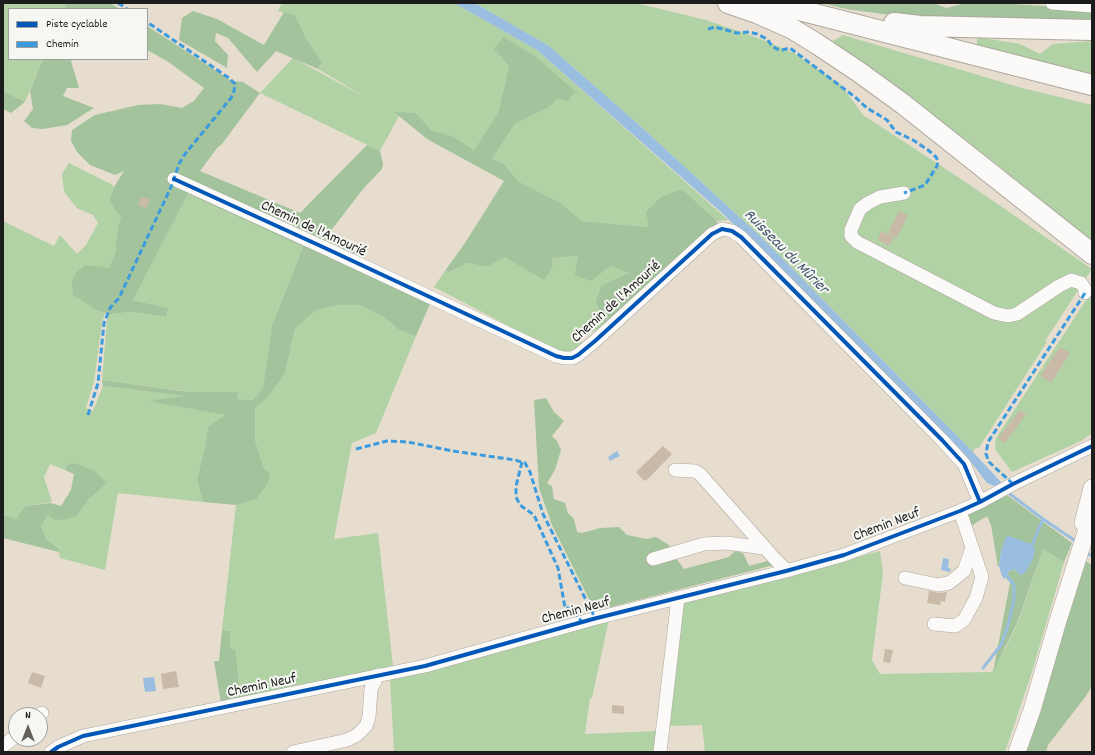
<!DOCTYPE html>
<meta charset="utf-8">
<style>
body{margin:0}
#map{position:relative;width:1095px;height:755px;overflow:hidden;background:#e6ddce;font-family:Dekko,sans-serif}
canvas{display:block}
.frame{position:absolute;inset:0;border:4px solid #1c1c1c;pointer-events:none}
.legend{position:absolute;left:8px;top:8px;width:140px;height:52px;box-sizing:border-box;background:#f6f6f2;border:1px solid #9f9f9c;margin:0;padding:5px 7px;list-style:none;font-size:12px;color:#1c1c1c}
.legend li{display:flex;align-items:center;gap:8px;height:20px}
.legend b{width:20px;border:1px solid #9f9f9c}
.north{position:absolute;left:8px;top:707px;width:40px;height:40px;box-sizing:border-box;background:#f6f6f2;border:1px solid #9f9f9c;border-radius:50%;rotate:0deg;font-size:11px;font-weight:700;line-height:16px;text-align:center;color:#1c1c1c}
.north::after{content:'';display:block;margin:auto;width:14px;height:18px;background:#63605a;clip-path:polygon(50% 0,100% 100%,50% 72%,0 100%)}
</style>
<div id="map">
<canvas width="1095" height="755"></canvas>
<div class="frame"></div>
<ul class="legend">
<li><b style="height:5px;background:#0057b8"></b>Piste cyclable</li>
<li><b style="height:5px;background:#3c9bdf"></b>Chemin</li>
</ul>
<div class="north">N</div>
</div>
<script>
const ctx = document.querySelector('canvas').getContext('2d');
ctx.lineJoin = 'round';
function fillPath(path, color) {
  ctx.fillStyle = color;
  ctx.fill(path, 'evenodd');
}
function shape(rows) {
  const path = new Path2D();
  for (const r of rows) {
    path.moveTo(r[0], r[1]);
    for (let i = 2; i < r.length; i += 2) path.lineTo(r[i], r[i + 1]);
  }
  return path;
}
function stroke(path, color, width, dash) {
  ctx.strokeStyle = color;
  ctx.lineWidth = width;
  ctx.lineCap = dash ? 'butt' : 'round';
  ctx.setLineDash(dash || []);
  ctx.stroke(path);
}
function write(font, color, halo, rows, align = 'center') {
  ctx.font = font + ' Dekko,sans-serif';
  ctx.lineWidth = 4;
  ctx.setLineDash([]);
  ctx.textBaseline = 'middle';
  ctx.strokeStyle = halo;
  ctx.fillStyle = color;
  for (const [text, x, y, turn = 0] of rows) {
    ctx.save();
    ctx.translate(x, y);
    ctx.rotate((+turn || 0) * Math.PI / 180);
    ctx.textAlign = isNaN(turn) ? turn : align;
    if (halo) ctx.strokeText(text, 0, 0);
    ctx.fillText(text, 0, 0);
    ctx.restore();
  }
}
fillPath(shape([
 [3,3,67,3,64,9,9,9,9,59,43,59,25,102,3,91],
 [282,3,454,3,537,50,728,220,717,221,682,189,649,227,582,221,561,203,518,181,503,163,492,159,515,124,549,107,558,99,509,66,498,113,474,150,453,136,431,130,416,113,393,113,399,116,380,151,260,93,293,58,365,97,318,69,322,62,305,36,295,15,278,11],
 [475,3,636,3,706,20,758,38,794,53,841,85,863,115,964,181,1092,269,1045,341,1047,342,978,449,976,447,973,452,760,236,637,123,549,46],
 [843,35,1022,88,1092,105,1092,241,1075,231,993,161,843,52,833,41],
 [977,37,1020,44,1040,54,1053,44,1092,41,1092,74,977,46],
 [69,163,111,184,114,187,109,200,115,210,121,216,118,227,115,253,109,268,100,267,98,311,105,313,102,323,94,381,86,408,93,411,103,386,187,396,148,401,226,415,208,427,205,446,197,480,203,502,118,493,105,570,60,558,58,548,46,539,41,526,48,515,78,515,89,499,107,483,69,463,65,470,50,464,44,477,52,502,26,506,17,519,3,515,3,221,54,246,60,235,77,254,86,245,98,223,93,215,77,208,64,192,62,174],
 [188,194,303,247,272,325,263,388,253,400,237,399,239,392,190,392,102,380,107,320,109,314,133,312,167,317,168,308,133,300],
 [578,256,610,266,630,273,606,325,599,333,595,330,580,339,583,345,568,353,555,350,434,287,445,271,449,272,468,263,487,267,505,257,553,266,552,258],
 [1092,291,1092,433,1081,441,1012,472,995,449,996,438],
 [339,305,359,305,382,316,399,330,416,336,376,433,352,443,334,539,378,533,393,666,257,695,239,686,236,651,230,647,230,631,222,630,236,505,256,499,264,468,255,440,255,408,267,398,285,374,295,329,316,310],
 [1043,549,1064,562,1032,672,1005,752,705,752,702,725,670,726,680,602,785,578,880,551,883,573,872,660,880,674,992,672,1006,647,1019,620],
 [609,619,592,698,590,698,585,734,658,731,657,752,394,752,390,678]
]), '#b0d2a5');
fillPath(shape([
 [67,3,110,3,120,9,64,9],
 [822,3,934,3,946,8,966,3,996,3,1092,9,1092,21,891,15,846,9],
 [193,11,217,19,264,45,284,12,295,15,305,36,322,62,318,69,276,51,257,72,228,38,216,33,215,41,228,55,227,68,179,40,182,18],
 [147,26,232,81,243,82,260,93,222,144,217,148,200,171,300,213,367,145,380,151,383,163,382,169,363,189,326,237,355,251,359,267,431,302,416,336,399,330,382,316,359,305,339,305,316,310,295,329,285,374,267,398,255,408,255,440,264,468,270,474,268,483,256,499,236,505,203,502,197,480,205,446,208,427,225,415,147,401,185,396,103,386,102,380,188,392,239,392,237,399,253,400,263,388,272,325,303,247,188,194,133,300,168,308,167,317,132,312,109,314,98,311,73,295,72,281,76,273,85,265,109,268,115,253,118,227,121,216,115,210,109,200,114,187,124,171,115,175,90,165,77,152,71,141,72,130,95,115,138,105,160,104,182,108,194,101,204,88,167,61,147,50],
 [504,37,536,57,575,91,568,101,558,99,549,107,515,124,492,159,503,163,518,181,561,203,582,221,649,227,646,212,661,197,682,189,717,221,717,226,606,325,596,302,601,286,629,273,610,266,591,281,575,275,578,256,552,258,553,266,544,280,505,257,487,267,468,263,449,272,445,271,465,243,504,181,427,139,399,116,392,112,416,113,431,130,453,136,474,150,498,113,509,66,494,49],
 [43,59,73,59,71,61,79,88,67,88,63,96,94,108,67,125,43,129,32,128,24,121,33,109,30,91],
 [3,91,25,102,11,113,3,109],
 [546,398,554,412,564,421,552,436,557,441,561,450,555,470,547,483,552,486,554,499,565,503,568,513,574,519,577,532,582,533,600,528,619,527,627,535,647,539,656,537,669,545,672,553,684,569,729,557,735,551,743,553,749,566,771,560,774,565,595,611,552,525,539,488,534,400],
 [69,463,76,464,93,470,107,483,89,499,78,515,67,519,55,520,48,515,41,526,46,539,58,548,59,552,3,538,3,515,17,519,19,514,26,506,50,503,61,506,71,490,74,474,65,470],
 [1007,495,1072,543,1064,562,1043,549,1018,621,993,672,1010,583,1006,578,1009,571,1015,569,1017,573,1001,551,999,566,998,567,991,525,987,516,971,526,964,515],
 [1084,560,1092,565,1092,686,1086,696,1048,745,1046,752,1023,752],
 [222,630,230,631,230,647,236,651,239,686,256,685,257,695,221,703,214,661,219,661]
]), '#a2c39b');
fillPath(shape([
 [454,3,475,3,549,46,637,123,760,236,973,452,1002,483,997,487,987,483,971,462,912,403,834,324,722,213,537,50],
 [617,451,620,456,610,461,608,457],
 [1009,536,1031,544,1035,550,1033,559,1025,573,1020,575,1015,569,1009,571,1007,576,1004,579,1002,576,999,566,1001,551,1006,537],
 [943,558,949,559,948,568,951,569,950,572,941,570],
 [154,677,156,691,145,692,143,678]
]), '#9abee0');
stroke(shape([
 [1006,491,1043,519,1074,540],
 [1032,545,1043,519],
 [1085,552,1092,556],
 [983,668,1001,645,1008,626,1014,599,1014,585,1007,576]
]), '#9abee0', 3);
fillPath(shape([
 [141,197,150,199,147,208,138,205],
 [899,211,908,215,897,238,888,233],
 [881,231,894,237,889,246,878,240],
 [1060,347,1070,353,1051,383,1040,376],
 [1020,410,1026,414,1005,443,998,438],
 [663,446,672,454,646,481,645,479,644,481,636,472],
 [929,591,939,593,947,592,945,602,941,601,940,605,927,603],
 [885,649,893,650,890,663,883,662],
 [176,671,179,687,163,689,161,674],
 [32,672,45,676,41,688,28,683],
 [612,705,624,706,624,714,612,713]
]), '#c8baa6');
const minor = shape([
 [1052,3,1092,6],
 [174,179,325,248,556,356,564,358,572,358,578,355,595,341,712,234,722,229,732,231,741,237,942,440,964,464,980,502],
 [904,193,880,197,868,203,860,209,851,230,851,236,857,242,994,313,1008,316,1017,314,1059,286,1071,280,1081,283,1085,289,1085,293],
 [675,470,695,471,700,474,774,558,787,571],
 [653,559,704,544,727,543,764,548],
 [905,578,938,585,949,583,964,571,972,548],
 [934,624,955,626,964,620,976,598,982,577,960,511],
 [39,715,42,713],
 [3,746,16,736],
 [51,752,58,747,83,736,425,666,593,619,786,571,844,555,960,511,980,502,1013,484,1092,446],
 [293,752,347,740,357,735,366,726,369,717,371,689,378,675],
 [660,752,678,598]
]);
const major = shape([
 [1083,523,1092,488],
 [1017,752,1032,710,1057,624,1092,513]
]);
const highway = shape([
 [728,3,757,13,791,28,817,44,859,72,903,104,1092,254],
 [772,3,1092,85],
 [894,23,920,26,1092,30]
]);
stroke(minor, '#ada89e', 14);
stroke(major, '#ada89e', 18);
stroke(highway, '#ada89e', 22);
stroke(minor, '#fbfaf8', 13);
stroke(major, '#fbfaf8', 17);
stroke(highway, '#fbfaf8', 20);
stroke(shape([
 [118,3,127,9],
 [708,29,715,27,737,33,749,32,757,34,767,39,772,46,777,49,782,50,790,48,855,97,867,108,887,120,896,132,913,140,928,150,936,157,938,161,937,166,925,185,904,193],
 [88,415,98,383,104,323,110,308,119,298,171,187,179,164,185,154,231,98,234,91,235,84,229,78,147,22],
 [356,449,387,441,408,442,453,451,515,460,525,463,530,472,543,514,595,618],
 [522,462,516,486,516,497,520,505,534,515,558,568,565,608,571,608,582,622],
 [1013,484,989,462,986,454,988,442,1085,293]
]), '#3c9bdf', 3, [6, 3]);
stroke(shape([
 [174,179,325,248,556,356,564,358,572,358,578,355,595,341,712,234,722,229,732,231,741,237,942,440,964,464,980,502],
 [51,752,58,747,83,736,425,666,593,619,786,571,844,555,960,511,980,502,1013,484,1092,446]
]), '#0057b8', 4);
write('15px', '#1c1c1c', '#f6f6f2', [
 ["Chemin de l'Amourié",313,230,25],
 ["Chemin de l'Amourié",617,303,-42],
 ["Chemin Neuf",887,526,-21],
 ["Chemin Neuf",576,612,-15],
 ["Chemin Neuf",262,687,-12]
]);
write('italic 16px', '#42576e', '#f6f6f2', [
 ["Ruisseau du Mûrier",785,253,45]
]);
</script>
